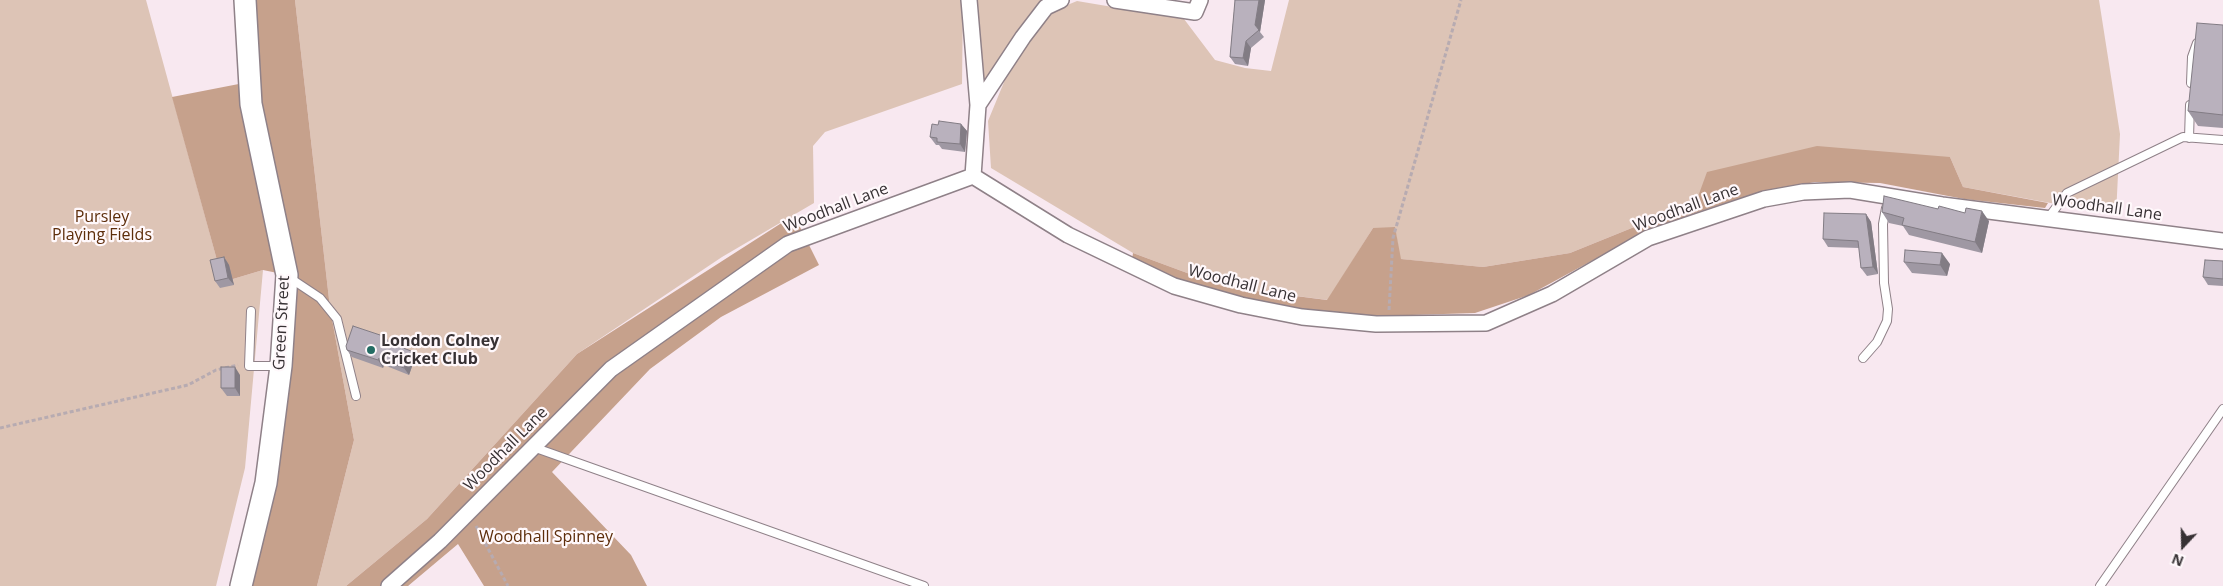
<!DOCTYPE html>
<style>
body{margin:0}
#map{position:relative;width:2223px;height:586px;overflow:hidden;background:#f8e8f0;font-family:"Open Sans",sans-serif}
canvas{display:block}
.north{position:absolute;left:2158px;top:521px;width:50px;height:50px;-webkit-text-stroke:4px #fff8fb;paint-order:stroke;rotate:201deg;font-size:14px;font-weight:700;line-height:20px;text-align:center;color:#373134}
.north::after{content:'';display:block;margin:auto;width:18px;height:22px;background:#373134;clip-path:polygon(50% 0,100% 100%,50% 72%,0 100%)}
</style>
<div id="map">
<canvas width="2223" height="586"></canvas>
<div class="north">N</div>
</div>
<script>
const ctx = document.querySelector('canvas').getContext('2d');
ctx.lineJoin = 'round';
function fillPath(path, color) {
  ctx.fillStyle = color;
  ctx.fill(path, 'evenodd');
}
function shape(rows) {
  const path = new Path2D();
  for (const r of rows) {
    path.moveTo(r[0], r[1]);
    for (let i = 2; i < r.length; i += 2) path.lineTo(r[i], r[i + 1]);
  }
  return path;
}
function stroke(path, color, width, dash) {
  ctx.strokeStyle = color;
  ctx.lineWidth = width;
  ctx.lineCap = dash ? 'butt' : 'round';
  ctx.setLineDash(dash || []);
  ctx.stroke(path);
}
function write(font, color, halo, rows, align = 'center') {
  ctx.font = font + ' "Open Sans",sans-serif';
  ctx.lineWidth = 4.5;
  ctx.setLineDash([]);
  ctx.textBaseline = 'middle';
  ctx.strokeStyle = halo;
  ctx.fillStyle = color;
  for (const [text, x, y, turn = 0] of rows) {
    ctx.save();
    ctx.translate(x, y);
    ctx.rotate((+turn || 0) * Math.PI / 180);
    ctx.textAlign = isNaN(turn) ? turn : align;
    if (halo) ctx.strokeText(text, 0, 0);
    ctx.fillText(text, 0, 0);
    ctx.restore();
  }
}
fillPath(shape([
 [0,0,146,0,223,282,263,270,245,468,216,586,0,586],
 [295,0,963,0,962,84,825,132,813,146,814,203,722,257,577,354,427,519,346,586,317,586,354,440,330,308],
 [978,0,1046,0,980,94,979,73],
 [1289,0,2099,0,2120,134,2116,215,1963,187,1950,157,1696,202,1570,253,1483,267,1400,259,1395,228,1373,228,1328,300,1225,287,1133,253,991,168,988,121,1009,70,1048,13,1077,1,1184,19,1215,60,1245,68,1271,71]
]), '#ddc4b6');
fillPath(shape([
 [252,0,295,0,330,308,354,440,317,586,249,586,287,365,257,106],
 [249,82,287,275,263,270,223,282,172,97],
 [1817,146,1950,157,1963,187,2048,203,2045,208,1964,199,1880,183,1815,182,1756,193,1686,216,1619,246,1529,295,1475,313,1381,316,1337,314,1245,301,1185,285,1132,260,1133,253,1225,287,1327,300,1373,228,1395,227,1401,259,1483,267,1570,253,1696,202,1707,172],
 [794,215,819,265,721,317,650,369,552,472,631,555,647,586,484,586,458,544,408,586,346,586,427,519,577,354]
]), '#c6a18c');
const service = shape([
 [2191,83,2192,57,2197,43],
 [2189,138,2190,105],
 [2049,217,2067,193,2183,137,2223,140],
 [290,278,320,298,337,319,356,396],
 [251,311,249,366,279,366],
 [1863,358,1877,342,1887,321,1888,309,1884,283,1883,224,1886,208],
 [533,447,924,586],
 [2100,586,2223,409]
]);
const minor = shape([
 [969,0,978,105,973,176],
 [1115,0,1195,12,1200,0],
 [978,105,1023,37,1046,7,1061,0],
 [389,586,440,541,611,369,788,244,973,176,1068,235,1174,286,1241,305,1302,317,1376,324,1486,323,1552,294,1648,238,1764,199,1803,192,1850,190,1942,205,2223,241]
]);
const secondary = shape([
 [241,586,266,483,281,366,287,275,251,104,245,0]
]);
stroke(service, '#8f8188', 10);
stroke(minor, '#8f8188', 18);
stroke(secondary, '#8f8188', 24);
stroke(shape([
 [1389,310,1393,238,1461,0],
 [0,428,188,385,216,370,238,365],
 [476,526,508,586]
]), '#b7abb1', 3, [4, 2.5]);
stroke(service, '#fff', 8);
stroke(minor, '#fff', 15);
stroke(secondary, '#fff', 21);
fillPath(shape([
 [1235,0,1265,0,1260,32,1264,37,1251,48,1248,66,1235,64,1230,57],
 [2223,25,2223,128,2198,126,2188,111],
 [961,124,967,131,965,152,942,149,939,145,936,145,930,137,938,125],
 [1882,212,1989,221,1982,253,1909,235,1903,226,1889,223],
 [1866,214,1871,222,1878,274,1867,276,1861,268,1859,248,1828,247,1823,239],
 [224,257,229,265,234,285,220,288,215,281],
 [2223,261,2223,286,2208,285,2203,277],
 [1904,262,1950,264,1947,276,1912,273],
 [386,337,390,343,415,358,409,375,384,365,383,368,352,357,347,350],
 [240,375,240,396,227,396,221,388]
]), '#9f98a3');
fillPath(shape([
 [1259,0,1265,0,1260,32,1255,25],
 [1246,41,1251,48,1248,66,1243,58],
 [961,124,967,131,965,152,960,144],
 [1982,211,1989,221,1982,253,1975,242],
 [1866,214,1871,222,1878,274,1873,267],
 [1942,253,1950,264,1947,276,1940,265],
 [224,257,229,265,234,285,228,278],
 [411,351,415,358,409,375,404,368],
 [379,358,384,365,383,368,378,360],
 [235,367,240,375,240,396,235,388]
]), '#827c84');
const building = shape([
 [1235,0,1259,0,1255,25,1259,30,1246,41,1243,58,1230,57,1235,0],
 [2197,23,2223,25,2223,115,2188,111,2197,23],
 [939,121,961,124,960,144,937,142,937,138,930,137,932,124,938,125,939,121],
 [1884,196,1938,209,1939,206,1965,213,1966,208,1982,211,1975,242,1902,225,1904,218,1882,212,1884,196],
 [1824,213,1866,214,1873,267,1861,268,1858,241,1823,239,1824,213],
 [1905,250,1942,253,1940,265,1904,262,1905,250],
 [224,257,228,278,215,281,210,260,224,257],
 [2205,260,2223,261,2223,279,2203,277,2205,260],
 [353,326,386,337,385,341,411,351,404,368,379,358,378,360,347,350,346,346,353,326],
 [221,367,235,367,235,388,221,388,221,367]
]);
fillPath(building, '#b9b1bd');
stroke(building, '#827c84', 1);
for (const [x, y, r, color] of [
 [371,350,5,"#246c64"]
]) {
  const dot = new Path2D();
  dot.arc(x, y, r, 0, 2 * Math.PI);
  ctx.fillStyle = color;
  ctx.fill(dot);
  stroke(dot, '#fff8fb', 2);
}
write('16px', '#373134', '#fff8fb', [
 ["Woodhall Lane",836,208,-21],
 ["Woodhall Lane",1686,208,-20],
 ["Woodhall Lane",2107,208,8],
 ["Woodhall Lane",1242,284,14],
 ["Green Street",282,323,-87],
 ["Woodhall Lane",506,449,-45]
]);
write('16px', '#5d2d0a', '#fff8fb', [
 ["Pursley",102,217],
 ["Playing Fields",102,235],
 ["Woodhall Spinney",546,537]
]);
write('bold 16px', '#373134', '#fff8fb', [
 ["London Colney",381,341],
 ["Cricket Club",381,359]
], 'left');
</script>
